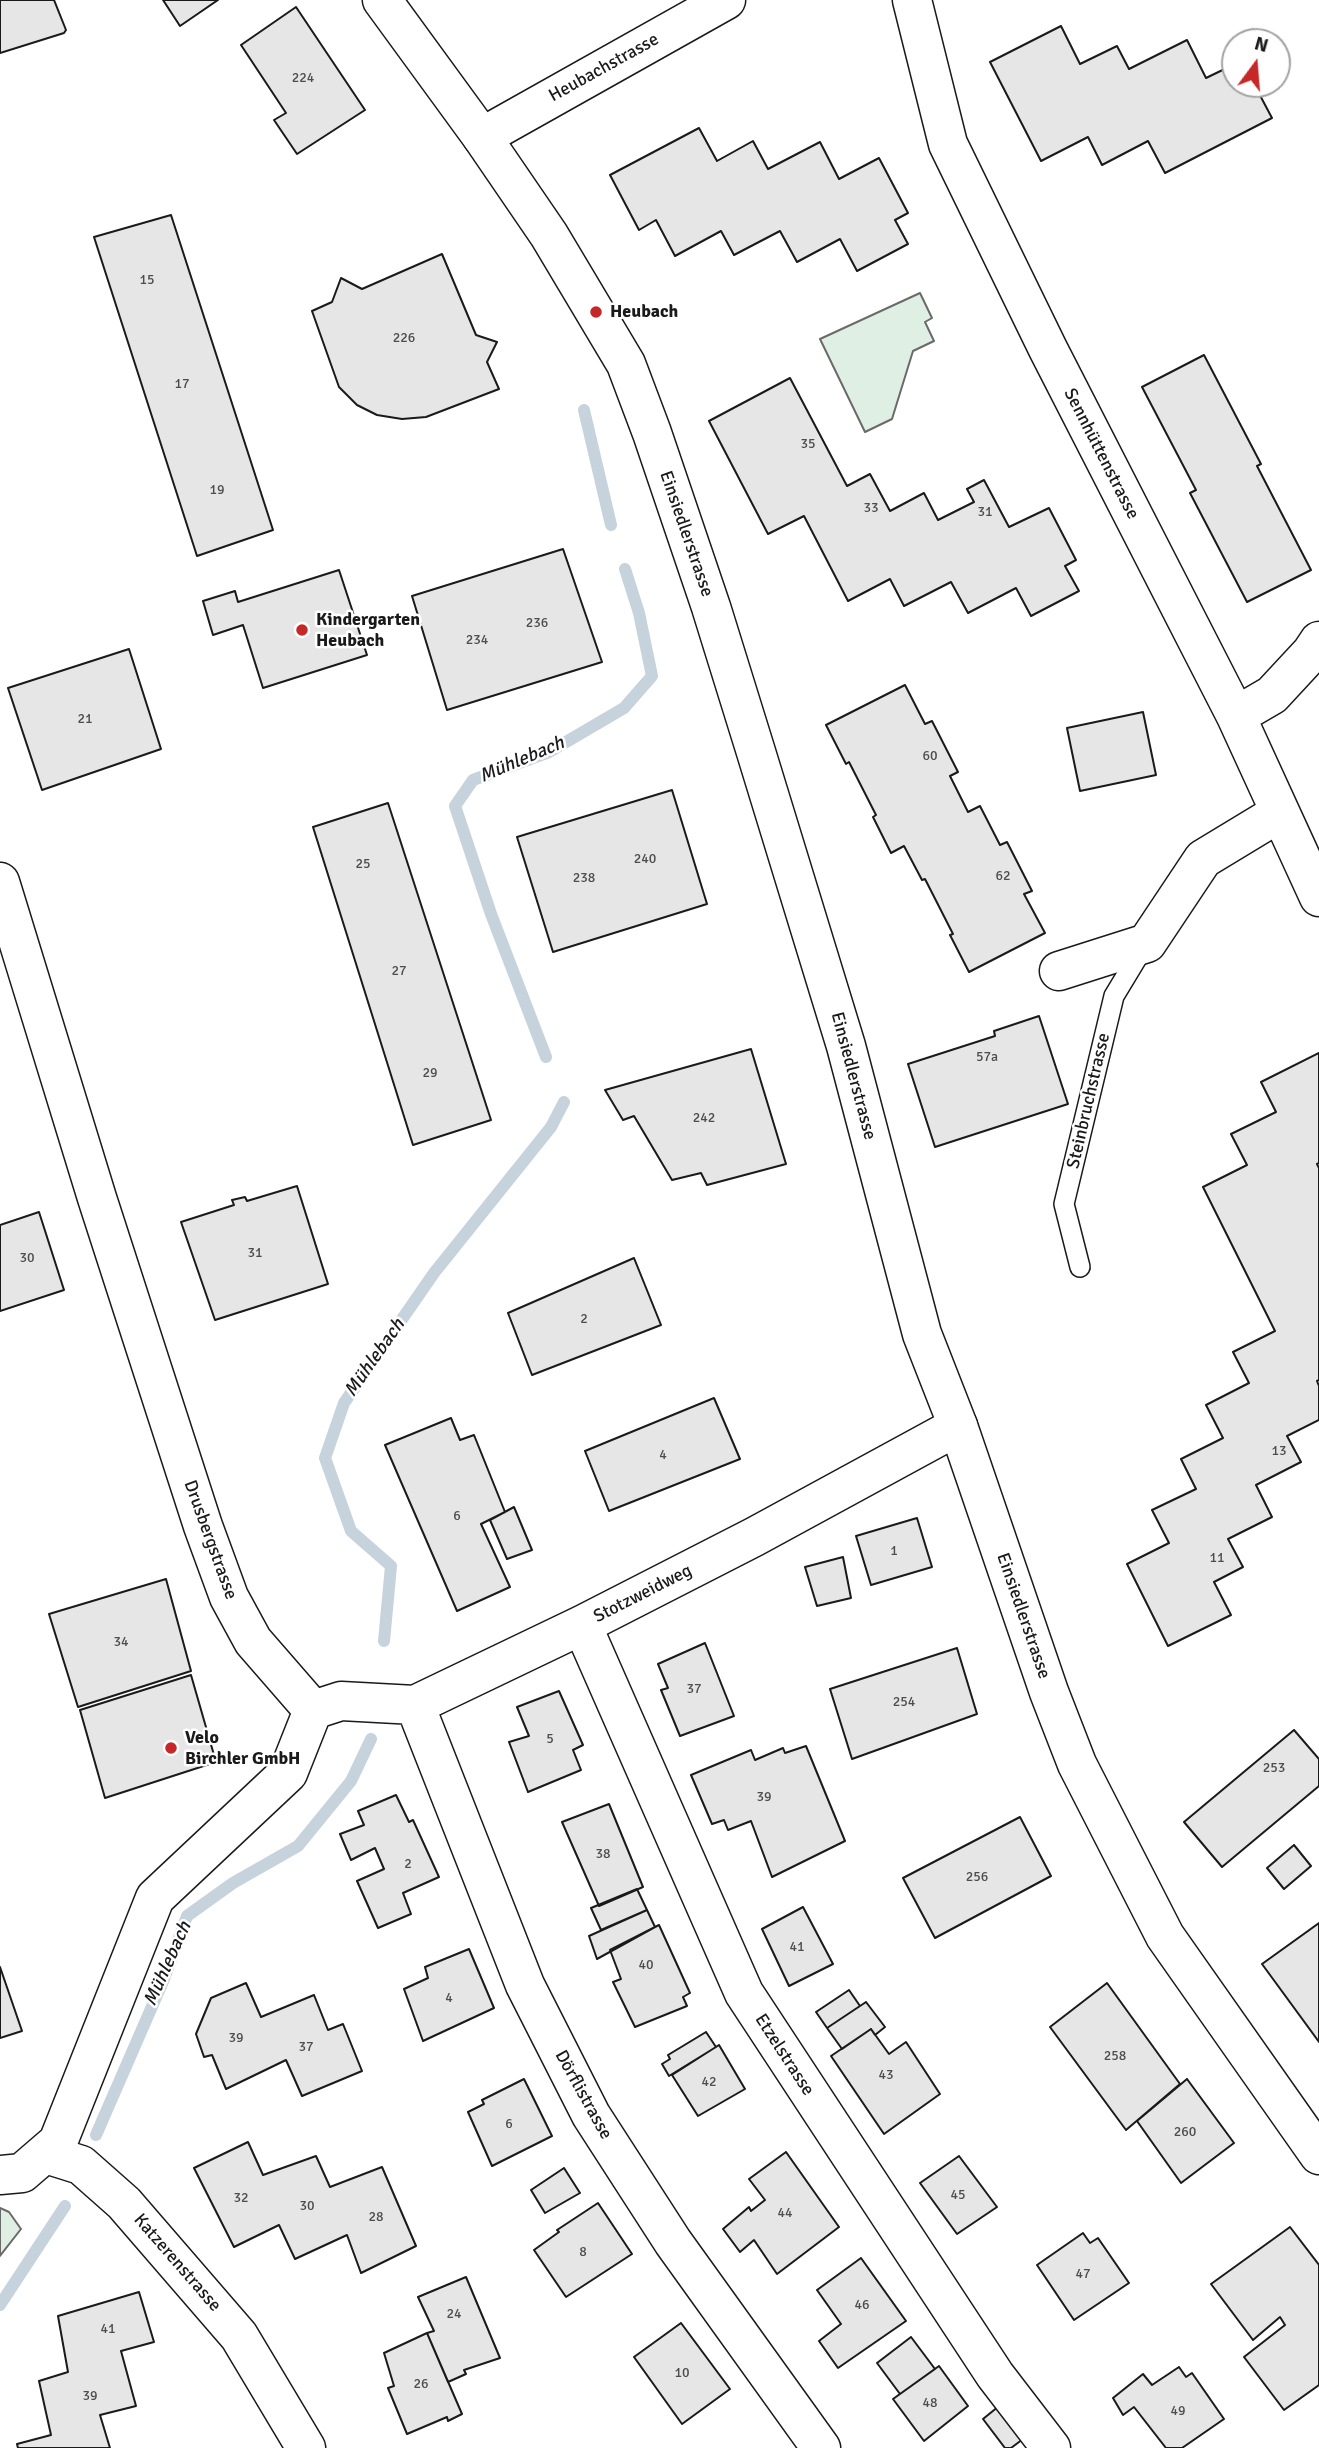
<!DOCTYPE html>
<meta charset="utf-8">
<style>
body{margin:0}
#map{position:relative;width:1319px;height:2448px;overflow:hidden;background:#fff;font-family:Signika,sans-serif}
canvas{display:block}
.north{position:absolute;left:1221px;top:28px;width:70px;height:70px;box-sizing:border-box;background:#fff;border:2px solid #a3a3a3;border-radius:50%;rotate:16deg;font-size:19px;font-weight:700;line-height:28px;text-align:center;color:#1a1a1a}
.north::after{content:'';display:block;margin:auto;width:24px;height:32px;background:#c62828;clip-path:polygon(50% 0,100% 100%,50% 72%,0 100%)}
</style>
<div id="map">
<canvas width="1319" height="2448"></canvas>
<div class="north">N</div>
</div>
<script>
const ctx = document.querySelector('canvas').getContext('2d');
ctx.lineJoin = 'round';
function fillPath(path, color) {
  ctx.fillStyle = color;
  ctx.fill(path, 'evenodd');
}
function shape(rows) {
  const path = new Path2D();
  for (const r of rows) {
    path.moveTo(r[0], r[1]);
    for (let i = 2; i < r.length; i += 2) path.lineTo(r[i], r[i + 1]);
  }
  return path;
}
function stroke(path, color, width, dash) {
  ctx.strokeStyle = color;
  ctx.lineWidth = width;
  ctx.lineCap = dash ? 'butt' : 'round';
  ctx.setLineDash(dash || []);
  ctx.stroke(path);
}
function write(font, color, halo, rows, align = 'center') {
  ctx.font = font + ' Signika,sans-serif';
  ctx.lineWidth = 5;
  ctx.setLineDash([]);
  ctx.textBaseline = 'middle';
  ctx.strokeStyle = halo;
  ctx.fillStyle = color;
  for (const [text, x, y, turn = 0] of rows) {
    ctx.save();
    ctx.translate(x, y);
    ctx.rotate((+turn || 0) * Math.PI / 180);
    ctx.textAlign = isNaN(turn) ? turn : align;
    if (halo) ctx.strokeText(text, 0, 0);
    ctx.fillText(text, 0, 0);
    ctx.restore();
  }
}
const green = shape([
 [920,293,932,318,925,322,934,341,913,351,892,419,865,432,820,339,920,293],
 [0,2208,9,2212,21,2229,0,2256,0,2208]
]);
fillPath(green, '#e0efe3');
stroke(green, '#6a6a6a', 2);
stroke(shape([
 [584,410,611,525],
 [546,1057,491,914,455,806,473,780,549,752,624,708,652,676,639,613,625,569],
 [384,1641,391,1566,351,1531,325,1458,344,1403,434,1273,551,1127,564,1102],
 [96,2135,164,1979,187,1916,233,1883,298,1846,351,1781,371,1739],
 [0,2305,65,2206]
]), '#c6d2dc', 12);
const building = shape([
 [0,0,54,0,66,30,64,33,0,53,0,0],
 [163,0,218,0,180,26,163,0],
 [296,7,365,110,297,154,274,120,286,113,241,45,296,7],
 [1061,26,1080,64,1117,46,1129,69,1187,40,1206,78,1235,64,1235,84,1254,84,1272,118,1165,173,1148,141,1102,165,1088,137,1041,161,990,62,1061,26],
 [699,128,717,161,753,141,768,169,820,142,839,179,879,158,908,213,895,220,908,244,857,271,840,239,797,262,780,231,734,255,721,231,675,256,656,220,639,230,610,175,699,128],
 [171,215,273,530,197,556,94,237,171,215],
 [442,254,476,335,497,342,487,362,499,389,426,417,402,419,377,415,357,405,339,387,312,311,332,302,341,278,362,289,442,254],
 [1204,355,1261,464,1257,466,1311,570,1247,602,1190,493,1196,490,1142,387,1204,355],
 [790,378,847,486,870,474,890,511,924,493,938,520,974,502,967,489,984,480,1009,527,1049,508,1076,560,1065,566,1079,591,1031,616,1016,588,968,613,951,582,904,606,890,579,848,601,804,516,768,534,709,421,790,378],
 [563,549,602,662,447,710,412,596,563,549],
 [339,570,367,655,263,688,243,625,213,635,203,601,235,591,238,602,339,570],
 [129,649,161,749,42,790,8,688,129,649],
 [905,685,925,724,932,721,958,772,950,776,968,812,980,806,1000,845,1007,842,1032,891,1024,894,1045,933,969,972,950,935,953,934,925,879,922,880,904,846,891,853,873,817,876,815,849,762,846,764,826,725,905,685],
 [1143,712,1156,775,1080,791,1067,728,1143,712],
 [672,790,707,904,553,952,517,837,672,790],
 [388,803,491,1120,413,1145,313,827,388,803],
 [1039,1016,1068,1104,935,1147,908,1064,995,1036,994,1031,1039,1016],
 [751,1049,786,1164,707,1185,701,1173,672,1180,634,1116,623,1120,605,1090,751,1049],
 [1319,1053,1319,1163,1317,1164,1319,1168,1319,1380,1317,1381,1319,1386,1319,1420,1287,1436,1301,1462,1256,1485,1272,1517,1228,1539,1243,1567,1214,1582,1231,1615,1168,1646,1127,1564,1169,1543,1152,1510,1196,1489,1181,1459,1223,1438,1206,1405,1249,1383,1233,1352,1275,1331,1203,1187,1247,1165,1231,1134,1276,1112,1261,1082,1319,1053],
 [297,1186,328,1284,215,1320,181,1222,234,1205,232,1200,245,1197,247,1201,297,1186],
 [39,1212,64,1290,0,1311,0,1225,39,1212],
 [634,1258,661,1325,532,1375,508,1313,634,1258],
 [714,1398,740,1459,609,1511,585,1451,714,1398],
 [451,1418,460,1440,474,1435,505,1512,481,1524,510,1587,457,1611,385,1445,451,1418],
 [514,1507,532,1550,507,1559,490,1520,514,1507],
 [917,1518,932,1567,871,1585,856,1536,917,1518],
 [843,1557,851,1598,817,1606,805,1567,843,1557],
 [166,1579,191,1671,78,1707,49,1614,166,1579],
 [705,1643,734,1716,680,1736,661,1690,668,1688,658,1664,705,1643],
 [957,1648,977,1714,852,1759,830,1689,957,1648],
 [191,1675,216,1762,105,1798,80,1710,191,1675],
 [559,1691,583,1745,573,1750,581,1770,528,1792,509,1742,529,1736,517,1707,559,1691],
 [1294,1730,1319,1759,1319,1786,1222,1867,1184,1822,1294,1730],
 [806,1746,845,1841,772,1877,751,1821,728,1830,724,1820,712,1824,691,1775,751,1750,755,1760,783,1748,785,1753,806,1746],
 [396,1795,409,1822,413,1820,439,1877,403,1893,411,1914,378,1928,357,1881,384,1869,375,1848,351,1860,340,1834,364,1825,358,1811,396,1795],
 [609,1804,643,1887,599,1906,562,1822,609,1804],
 [1020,1817,1051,1876,935,1938,903,1878,1020,1817],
 [1294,1845,1311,1866,1284,1889,1267,1868,1294,1845],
 [637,1889,647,1910,601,1930,591,1908,637,1889],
 [803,1907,833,1964,789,1986,762,1929,803,1907],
 [647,1910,655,1927,597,1959,589,1936,647,1910],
 [1319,1923,1319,2042,1262,1964,1319,1923],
 [659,1925,690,1993,683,1997,687,2006,635,2027,613,1982,621,1979,610,1950,659,1925],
 [469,1949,494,2008,423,2041,404,1989,428,1978,425,1967,469,1949],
 [0,1967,22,2031,0,2038,0,1967],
 [246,1983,261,2017,314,1995,328,2030,343,2024,362,2071,302,2096,286,2060,226,2089,212,2055,204,2057,196,2034,211,1998,246,1983],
 [1107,1983,1180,2084,1126,2130,1050,2027,1107,1983],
 [849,1990,860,2006,827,2028,816,2012,849,1990],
 [866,2002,885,2027,875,2035,871,2029,842,2049,827,2028,866,2002],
 [871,2029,889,2054,906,2042,940,2094,884,2134,831,2056,871,2029],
 [706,2032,716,2047,669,2076,662,2064,670,2059,668,2055,706,2032],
 [719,2045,745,2089,698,2116,672,2075,719,2045],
 [524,2079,552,2136,492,2166,468,2112,484,2104,482,2100,524,2079],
 [1187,2079,1234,2143,1181,2183,1137,2121,1187,2079],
 [248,2142,263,2175,316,2156,330,2187,382,2167,416,2246,361,2273,347,2235,295,2259,279,2225,234,2247,194,2168,248,2142],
 [786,2152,839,2227,777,2274,754,2240,740,2252,723,2229,749,2207,751,2211,765,2200,749,2179,786,2152],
 [959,2156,997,2207,957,2234,920,2183,959,2156],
 [564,2168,580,2193,545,2213,531,2190,564,2168],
 [598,2203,632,2254,566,2297,534,2250,559,2232,557,2230,598,2203],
 [1290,2227,1319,2265,1319,2385,1284,2410,1244,2357,1285,2325,1280,2317,1253,2340,1211,2284,1290,2227],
 [1083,2233,1090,2243,1098,2238,1129,2283,1074,2320,1037,2265,1083,2233],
 [861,2258,906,2321,838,2368,819,2341,841,2324,817,2290,861,2258],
 [466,2277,500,2358,464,2370,466,2374,448,2382,427,2333,434,2331,418,2297,466,2277],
 [139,2292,154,2342,121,2351,136,2406,100,2415,110,2448,18,2448,17,2444,51,2435,39,2381,68,2372,58,2316,139,2292],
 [681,2323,730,2389,682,2424,634,2357,681,2323],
 [427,2333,462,2414,448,2421,447,2417,407,2434,388,2388,394,2386,384,2353,427,2333],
 [911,2337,935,2369,900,2394,877,2363,911,2337],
 [939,2366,968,2406,924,2441,893,2399,939,2366],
 [1179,2367,1186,2377,1192,2373,1224,2419,1182,2448,1166,2448,1134,2407,1123,2415,1113,2398,1143,2374,1152,2385,1179,2367],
 [999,2406,1023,2439,1011,2448,1005,2448,983,2419,999,2406]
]);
fillPath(building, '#e6e6e6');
stroke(building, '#1a1a1a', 2);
const service = shape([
 [1080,1267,1064,1204,1114,996,1143,948]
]);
const minor = shape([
 [912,0,948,144,1048,349,1236,716,1319,897],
 [482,137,726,0],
 [1236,716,1272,695,1311,653,1319,641],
 [0,882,97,1198,203,1526,229,1597,253,1641,313,1710],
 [1059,971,1147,943,1203,859,1279,813],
 [582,1625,744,1993,995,2375,1051,2448],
 [415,1705,525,1985,591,2115,673,2242,821,2448],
 [313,1710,341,1701,415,1705,582,1625,754,1537,958,1426],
 [46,2154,81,2165,124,2203,239,2336,306,2448],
 [0,2175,22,2173,58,2142,155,1898,288,1773,313,1710]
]);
const secondary = shape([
 [382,0,482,137,549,235,626,364,652,433,711,607,756,752,846,1046,922,1334,958,1426,1049,1692,1077,1764,1165,1936,1319,2155]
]);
stroke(service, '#1a1a1a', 22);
stroke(minor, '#1a1a1a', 41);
stroke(secondary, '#1a1a1a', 41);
stroke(service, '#fff', 19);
stroke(minor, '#fff', 38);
stroke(secondary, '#fff', 38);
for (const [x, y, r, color] of [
 [596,312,7,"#c62828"],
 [302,630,7,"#c62828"],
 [171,1748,7,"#c62828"]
]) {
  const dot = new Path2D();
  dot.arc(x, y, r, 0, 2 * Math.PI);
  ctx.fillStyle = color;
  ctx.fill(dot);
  stroke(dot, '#fff', 2.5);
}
write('14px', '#4d4d4d', null, [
 ["224",303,78],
 ["15",147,280],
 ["226",404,338],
 ["17",182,384],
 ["35",808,444],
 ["19",217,490],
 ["33",871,508],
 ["31",985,512],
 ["236",537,623],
 ["234",477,640],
 ["21",85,719],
 ["60",930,756],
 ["240",645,859],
 ["25",363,864],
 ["62",1003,876],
 ["238",584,878],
 ["27",399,971],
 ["57a",987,1057],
 ["29",430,1073],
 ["242",704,1118],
 ["31",255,1253],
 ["30",27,1258],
 ["2",584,1319],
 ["13",1279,1451],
 ["4",663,1455],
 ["6",457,1516],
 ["1",894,1551],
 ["11",1217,1558],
 ["34",121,1642],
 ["37",694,1689],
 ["254",904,1702],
 ["5",550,1739],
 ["253",1274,1768],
 ["39",764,1797],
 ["38",603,1854],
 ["2",408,1864],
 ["256",977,1877],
 ["41",797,1947],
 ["40",646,1965],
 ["4",449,1998],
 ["39",236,2038],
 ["37",306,2047],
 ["258",1115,2056],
 ["43",886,2075],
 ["42",709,2082],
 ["6",509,2124],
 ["260",1185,2132],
 ["45",958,2195],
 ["32",241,2198],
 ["30",307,2206],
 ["44",785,2213],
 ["28",376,2217],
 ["8",583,2252],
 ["47",1083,2274],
 ["46",862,2305],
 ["24",454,2314],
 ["41",108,2329],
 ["10",682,2373],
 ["26",421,2384],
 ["39",90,2396],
 ["48",930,2403],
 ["49",1178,2411]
]);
write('18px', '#1a1a1a', '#fff', [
 ["Heubachstrasse",604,68,-29],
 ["Sennhüttenstrasse",1101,454,63],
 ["Einsiedlerstrasse",686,534,71],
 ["Einsiedlerstrasse",853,1076,75],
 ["Steinbruchstrasse",1089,1101,-77],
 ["Drusbergstrasse",210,1540,70],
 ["Stotzweidweg",643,1594,-27],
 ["Einsiedlerstrasse",1023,1616,71],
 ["Etzelstrasse",784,2055,57],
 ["Dörflistrasse",583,2095,61],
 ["Katzerenstrasse",177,2263,49]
]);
write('bold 18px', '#1a1a1a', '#fff', [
 ["Heubach",610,312],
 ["Kindergarten",316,620],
 ["Heubach",316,641],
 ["Velo",185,1738],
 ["Birchler GmbH",185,1759]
], 'left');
write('italic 19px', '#1a1a1a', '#fff', [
 ["Mühlebach",522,760,-23],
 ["Mühlebach",375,1358,-55],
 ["Mühlebach",168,1964,-66]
]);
</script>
